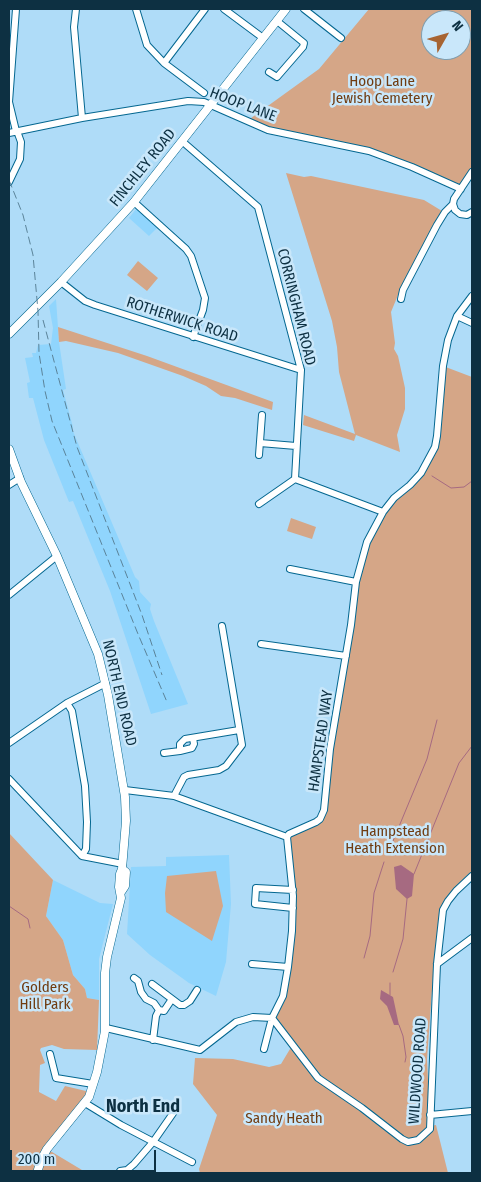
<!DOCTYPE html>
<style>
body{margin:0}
#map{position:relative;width:481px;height:1182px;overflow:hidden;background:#afdcf8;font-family:"Fira Sans Condensed",sans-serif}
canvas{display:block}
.frame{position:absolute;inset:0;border:10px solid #0d3042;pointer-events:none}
.north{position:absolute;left:421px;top:10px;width:50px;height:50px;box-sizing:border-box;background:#c9e7fa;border:1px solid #7e9eb0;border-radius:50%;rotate:52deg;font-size:14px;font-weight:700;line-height:20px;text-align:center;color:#0d3042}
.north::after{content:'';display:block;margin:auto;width:18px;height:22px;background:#a76432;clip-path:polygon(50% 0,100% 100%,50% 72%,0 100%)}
.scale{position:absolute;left:10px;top:1150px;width:146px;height:22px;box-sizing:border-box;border:2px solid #0d3042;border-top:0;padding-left:6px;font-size:15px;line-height:18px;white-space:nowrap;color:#0d3042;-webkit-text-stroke:4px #c9e7fa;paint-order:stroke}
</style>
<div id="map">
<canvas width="481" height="1182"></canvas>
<div class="frame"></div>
<div class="north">N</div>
<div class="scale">200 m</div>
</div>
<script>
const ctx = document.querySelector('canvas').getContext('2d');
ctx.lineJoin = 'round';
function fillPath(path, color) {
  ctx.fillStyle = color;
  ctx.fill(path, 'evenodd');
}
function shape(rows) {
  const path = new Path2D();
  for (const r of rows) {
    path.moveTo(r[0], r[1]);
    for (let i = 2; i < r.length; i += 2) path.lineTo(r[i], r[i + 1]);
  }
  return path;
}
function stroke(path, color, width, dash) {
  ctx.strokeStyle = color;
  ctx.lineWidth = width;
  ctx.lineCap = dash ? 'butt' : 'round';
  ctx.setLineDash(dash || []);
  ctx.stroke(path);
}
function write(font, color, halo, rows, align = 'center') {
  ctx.font = font + ' "Fira Sans Condensed",sans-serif';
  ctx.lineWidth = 5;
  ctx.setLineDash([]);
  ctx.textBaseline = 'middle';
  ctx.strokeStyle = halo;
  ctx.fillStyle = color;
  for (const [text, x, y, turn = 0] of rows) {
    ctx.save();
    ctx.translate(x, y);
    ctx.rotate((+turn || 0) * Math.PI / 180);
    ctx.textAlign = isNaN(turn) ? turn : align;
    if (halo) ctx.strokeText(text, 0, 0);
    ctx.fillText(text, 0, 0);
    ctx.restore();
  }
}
fillPath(shape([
 [136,209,157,228,149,236,129,218],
 [56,299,59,342,66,389,63,390,73,427,72,429,135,577,139,581,140,592,151,604,150,609,154,621,188,704,151,714,110,591,73,501,69,502,44,440,33,398,29,398,27,383,30,382,25,358,33,357,32,353,36,353,38,345,51,344,53,328,49,306],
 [229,855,231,904,226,962,216,996,189,983,150,955,127,934,131,867,166,866,166,857],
 [53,880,100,903,113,904,99,959,99,1000,87,998,85,989,73,975,63,940,46,916]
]), '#90d5fd');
fillPath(shape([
 [369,9,472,9,472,172,461,189,369,151,301,137,247,121,319,69],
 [431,20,461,20,461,50,431,50],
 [286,173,304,177,311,176,424,200,442,211,403,283,391,312,395,343,394,349,398,356,405,388,405,409,397,435,400,452,356,435,354,441,303,425,304,415,355,434,339,372,337,347,332,321],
 [138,261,158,278,147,291,127,275],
 [58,327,147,356,273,402,272,410,235,398,221,396,206,386,183,376,118,353,66,341,59,342],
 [443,366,472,377,472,874,450,894,442,906,434,963,427,1059,430,1126,436,1125,448,1173,200,1173,199,1169,217,1115,193,1084,195,1058,233,1059,269,1067,281,1064,293,1044,272,1018,283,996,293,909,287,837,320,819,356,582,367,542,383,512,417,478,437,436],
 [291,518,316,527,312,539,287,531],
 [9,833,53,880,46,916,63,940,73,975,85,989,87,998,99,1000,97,1050,64,1049,52,1045,41,1048,40,1050,45,1063,40,1065,39,1092,56,1101,65,1086,90,1092,47,1149,87,1173,9,1173],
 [216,871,223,906,212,941,166,912,165,893,167,876]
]), '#d5a687');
fillPath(shape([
 [401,865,414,874,412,896,407,899,396,889,394,867],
 [381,990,393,997,399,1025,394,1025,387,1006,380,999]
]), '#a66a81');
stroke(shape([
 [432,476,451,488,464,487,472,481],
 [388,853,427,759,437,720],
 [414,874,459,763,472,746],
 [9,906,28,919,30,928],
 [364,958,370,936,374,893,384,862],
 [393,972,403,939,407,899],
 [390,995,390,983],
 [399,1025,403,1036,406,1057,405,1062]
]), '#a66a81', 1);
const minor = shape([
 [16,9,9,102,16,131],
 [76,9,74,27,82,118],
 [136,9,147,45,164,63,204,93],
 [224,9,263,38],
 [304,9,341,38],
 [164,63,205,9],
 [269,72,277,77,303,47,304,43,277,21],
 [9,133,82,118,188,101,204,102,268,130,369,151,412,167,461,189],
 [183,142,258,207,301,370,295,479,383,512],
 [472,172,454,199,453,204,455,210,460,214,467,215,472,212],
 [9,182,20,159,21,142,17,131],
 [134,202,186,249,191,256,205,298,203,310,193,337],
 [61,282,85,301,95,305,301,370],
 [401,299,403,290,437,225,445,212,453,204],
 [457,316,472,323],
 [260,443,296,446],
 [259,455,262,415],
 [9,485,20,478],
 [259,504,295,479],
 [290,569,356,582],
 [9,595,57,556],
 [261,644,346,656],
 [67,703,72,711,85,786,87,822,86,849,82,856],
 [193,738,194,744,192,748,180,751,180,744,185,739,239,730],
 [9,743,67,703,106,683],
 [164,753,180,751],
 [9,779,82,856,123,864],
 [125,790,174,796,287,837],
 [174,796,184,777,188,775,219,770,226,766,242,745,222,626],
 [287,837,289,834,316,822,320,819,324,810,330,749,351,625,356,582,367,542,383,512,394,498,410,485,421,473,435,447,437,436,443,366,448,340,457,316,472,296],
 [293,908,255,904,256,888,293,890],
 [252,964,288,967],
 [437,964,472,938],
 [134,978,138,981,141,992,146,999,154,1003,159,1010,156,1016,153,1040],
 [152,984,180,1005,184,1005,190,1001,197,990],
 [159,1010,164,1011,172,999],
 [272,1018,318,1078,362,1108,402,1139,408,1142,418,1140,430,1129,437,964,443,910,448,901,456,891,472,876],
 [106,1028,200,1050,236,1022,253,1017,272,1018],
 [264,1049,272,1018,283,996,288,967,292,931,293,896,287,837],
 [50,1054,56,1078,93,1084],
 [85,1103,121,1125,192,1162],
 [430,1115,472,1111],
 [119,1173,120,1171,127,1170,134,1164,153,1142,176,1109]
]);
const major = shape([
 [9,334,61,282,134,202,286,9],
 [9,449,21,482,57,556,98,654,108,695,125,797,126,821,122,869,120,874,119,887,121,898,107,957,105,973,105,1031,97,1072,89,1097,47,1149,41,1160,37,1173],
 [121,892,125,886,126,872,122,869]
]);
stroke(minor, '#046790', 8);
stroke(major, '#046790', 9);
stroke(minor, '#fff', 6);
stroke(major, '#fff', 8);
stroke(shape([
 [9,180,23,215,33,255,38,311,39,353,45,391,52,421,138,634,167,702],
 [43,320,77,447,142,615,162,675]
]), '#5b8399', 1, [8, 4]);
write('15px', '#703c11', '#c9e7fa', [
 ["Hoop Lane",382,82],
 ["Jewish Cemetery",382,99],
 ["Hampstead",395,832],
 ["Heath Extension",395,849],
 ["Golders",45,988],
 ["Hill Park",45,1005],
 ["Sandy Heath",284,1119]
]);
write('15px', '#0d3042', '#c9e7fa', [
 ["HOOP LANE",243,105,21],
 ["FINCHLEY ROAD",143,168,-51],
 ["CORRINGHAM ROAD",296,307,76],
 ["ROTHERWICK ROAD",182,320,18],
 ["NORTH END ROAD",119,693,77],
 ["HAMPSTEAD WAY",321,741,-82],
 ["WILDWOOD ROAD",418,1071,-86]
]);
write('bold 18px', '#0d3042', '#c9e7fa', [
 ["North End",143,1107]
]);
</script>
